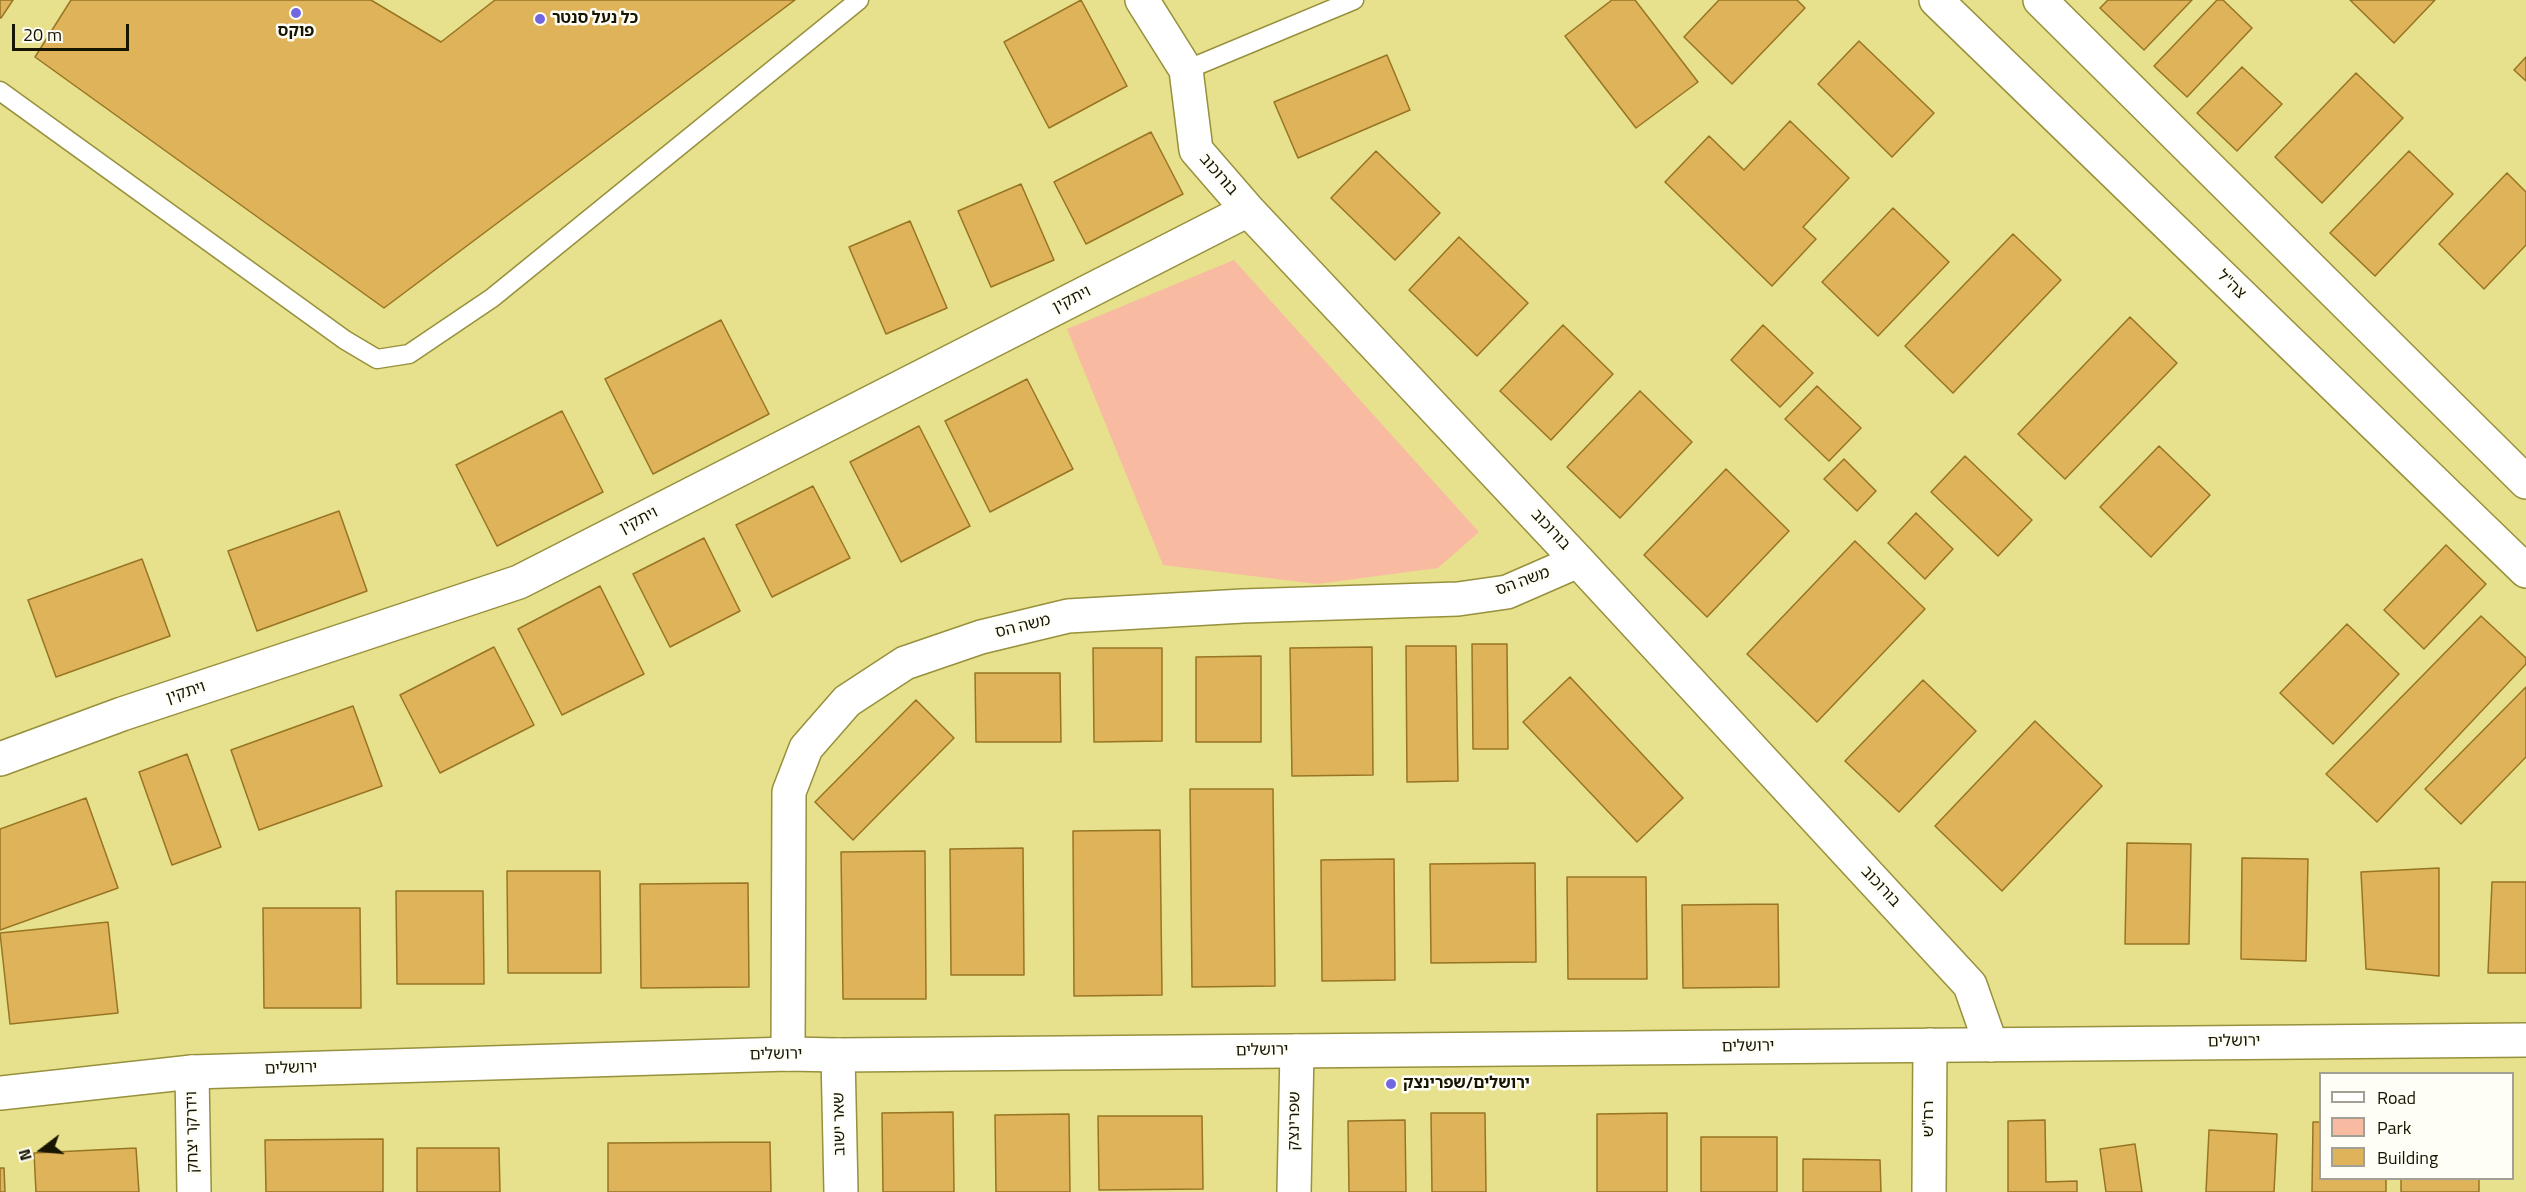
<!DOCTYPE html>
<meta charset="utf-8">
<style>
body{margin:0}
#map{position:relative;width:2526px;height:1192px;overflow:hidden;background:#e7e08c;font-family:"Titillium Web",sans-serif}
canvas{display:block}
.legend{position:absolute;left:2319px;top:1072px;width:195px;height:108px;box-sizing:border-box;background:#fefef6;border:2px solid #a2a094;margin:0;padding:8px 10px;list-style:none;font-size:18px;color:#171400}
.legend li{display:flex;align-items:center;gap:12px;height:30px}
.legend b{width:30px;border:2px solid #a2a094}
.north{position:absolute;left:12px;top:1120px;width:60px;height:60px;-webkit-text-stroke:4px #fefef6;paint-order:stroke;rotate:254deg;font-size:16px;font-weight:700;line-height:24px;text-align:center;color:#171400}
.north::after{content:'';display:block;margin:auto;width:21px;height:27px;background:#171400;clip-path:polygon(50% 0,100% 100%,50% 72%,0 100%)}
.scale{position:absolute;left:12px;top:24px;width:117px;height:27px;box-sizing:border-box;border:3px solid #171400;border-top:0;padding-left:8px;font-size:18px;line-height:21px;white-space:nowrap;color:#171400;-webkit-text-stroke:4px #fefef6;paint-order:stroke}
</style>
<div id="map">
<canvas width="2526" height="1192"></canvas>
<ul class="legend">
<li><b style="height:8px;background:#fff"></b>Road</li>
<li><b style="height:16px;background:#f8bba2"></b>Park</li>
<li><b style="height:16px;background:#deb359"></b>Building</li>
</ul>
<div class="north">N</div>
<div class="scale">20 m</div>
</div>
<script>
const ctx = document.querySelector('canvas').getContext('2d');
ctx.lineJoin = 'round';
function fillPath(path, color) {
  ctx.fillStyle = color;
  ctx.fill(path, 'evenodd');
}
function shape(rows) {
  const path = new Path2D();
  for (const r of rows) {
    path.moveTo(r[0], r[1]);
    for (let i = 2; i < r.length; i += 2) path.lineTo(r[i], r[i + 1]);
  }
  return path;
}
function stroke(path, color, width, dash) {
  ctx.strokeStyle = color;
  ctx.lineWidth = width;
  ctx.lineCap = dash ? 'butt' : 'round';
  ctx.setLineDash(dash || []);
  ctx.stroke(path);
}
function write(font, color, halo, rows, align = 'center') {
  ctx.font = font + ' "Titillium Web","Noto Sans Hebrew",sans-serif';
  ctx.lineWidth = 5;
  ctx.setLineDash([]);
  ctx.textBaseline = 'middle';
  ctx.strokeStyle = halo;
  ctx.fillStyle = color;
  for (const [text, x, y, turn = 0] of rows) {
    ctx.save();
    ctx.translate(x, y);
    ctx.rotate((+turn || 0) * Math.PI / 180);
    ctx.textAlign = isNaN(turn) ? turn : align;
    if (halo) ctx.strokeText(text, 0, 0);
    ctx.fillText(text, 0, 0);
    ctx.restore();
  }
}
fillPath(shape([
 [1234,260,1479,532,1438,568,1317,584,1163,565,1067,329]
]), '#f8bba2');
const building = shape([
 [0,0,13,0,1,18,0,18,0,0],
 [71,0,371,0,441,42,495,0,795,0,384,308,35,57,71,0],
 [1081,0,1127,86,1049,128,1004,42,1081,0],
 [1612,0,1635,0,1698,82,1636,128,1565,36,1612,0],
 [1719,0,1797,0,1805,8,1732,84,1684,37,1719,0],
 [2108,0,2192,0,2144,50,2100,8,2108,0],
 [2217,0,2223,0,2252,28,2187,97,2154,66,2217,0],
 [2350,0,2435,0,2394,43,2350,0],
 [1859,41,1934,113,1892,157,1818,84,1859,41],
 [1387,55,1410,110,1298,158,1274,102,1387,55],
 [2526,57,2526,81,2514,70,2526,57],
 [2242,67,2282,104,2237,151,2197,113,2242,67],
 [2356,73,2403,118,2322,203,2275,157,2356,73],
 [1790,121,1849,178,1803,227,1816,239,1772,286,1665,182,1709,136,1744,170,1790,121],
 [1151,132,1183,194,1086,244,1054,182,1151,132],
 [1376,151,1440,213,1395,260,1331,198,1376,151],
 [2409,151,2453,194,2375,276,2330,233,2409,151],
 [2507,173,2526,192,2526,245,2484,289,2439,244,2507,173],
 [1021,184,1054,260,991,287,958,211,1021,184],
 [1893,208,1949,262,1878,336,1822,282,1893,208],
 [910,221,947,308,886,334,849,247,910,221],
 [2013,234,2061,280,1953,393,1905,346,2013,234],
 [1459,237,1528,303,1477,356,1409,290,1459,237],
 [2130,317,2177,363,2065,479,2018,434,2130,317],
 [721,320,769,414,653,474,605,379,721,320],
 [1563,325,1613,374,1551,440,1500,391,1563,325],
 [1763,325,1813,373,1780,407,1731,360,1763,325],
 [1027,379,1073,469,990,512,945,421,1027,379],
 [1817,386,1861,428,1829,461,1785,419,1817,386],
 [1640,391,1692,442,1620,518,1567,467,1640,391],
 [562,411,603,492,497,546,456,465,562,411],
 [919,426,970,526,901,562,850,462,919,426],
 [2159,446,2210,495,2151,557,2100,507,2159,446],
 [1965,456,2032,520,1998,556,1931,492,1965,456],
 [1844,459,1876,491,1857,511,1824,479,1844,459],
 [1726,469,1789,531,1707,617,1644,555,1726,469],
 [813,486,850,558,772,597,736,525,813,486],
 [339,511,367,591,257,631,228,551,339,511],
 [1916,513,1953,549,1925,579,1888,543,1916,513],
 [704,538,740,611,670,647,633,574,704,538],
 [1855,541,1925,609,1817,722,1747,654,1855,541],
 [2446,545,2486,584,2424,649,2384,610,2446,545],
 [142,559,170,636,56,677,28,600,142,559],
 [600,586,644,674,562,715,518,629,600,586],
 [2481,616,2526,658,2526,664,2377,822,2326,774,2481,616],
 [2347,624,2399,674,2333,744,2280,693,2347,624],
 [1472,644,1507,644,1508,749,1473,749,1472,644],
 [1406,646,1456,646,1458,781,1407,782,1406,646],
 [494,647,534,725,440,773,400,695,494,647],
 [1372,647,1373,775,1292,776,1290,648,1372,647],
 [1093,648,1162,648,1162,741,1094,742,1093,648],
 [1261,656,1261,742,1196,742,1196,657,1261,656],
 [975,673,1060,673,1061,742,976,742,975,673],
 [1570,677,1683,798,1637,842,1523,722,1570,677],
 [1923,680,1976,731,1899,812,1845,761,1923,680],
 [2526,687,2526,757,2461,824,2425,789,2526,687],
 [916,700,954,738,853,840,815,802,916,700],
 [353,706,382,786,259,830,231,750,353,706],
 [2035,721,2102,786,2002,891,1935,826,2035,721],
 [187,754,221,847,172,865,139,772,187,754],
 [1190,789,1273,789,1275,986,1192,987,1190,789],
 [86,798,118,888,0,930,0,829,86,798],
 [1160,830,1162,995,1074,996,1073,831,1160,830],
 [2127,843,2191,844,2189,944,2125,944,2127,843],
 [1023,848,1024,975,951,975,950,849,1023,848],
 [925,851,926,999,843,999,841,852,925,851],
 [2242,858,2308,859,2306,961,2241,959,2242,858],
 [1394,859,1395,980,1322,981,1321,860,1394,859],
 [1535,863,1536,962,1431,963,1430,864,1535,863],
 [2439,868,2439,976,2366,969,2361,872,2439,868],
 [507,871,600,871,601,973,508,973,507,871],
 [1567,877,1646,877,1647,979,1568,979,1567,877],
 [2492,882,2526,882,2526,973,2488,973,2492,882],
 [748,883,749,987,641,988,640,884,748,883],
 [396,891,483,891,484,984,397,984,396,891],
 [1778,904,1779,987,1683,988,1682,905,1778,904],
 [263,908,360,908,361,1008,264,1008,263,908],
 [108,922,118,1013,10,1024,0,933,108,922],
 [953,1112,954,1192,883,1192,882,1113,953,1112],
 [1431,1113,1485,1113,1486,1192,1432,1192,1431,1113],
 [1667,1113,1667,1192,1597,1192,1597,1114,1667,1113],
 [1069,1114,1070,1192,996,1192,995,1115,1069,1114],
 [1098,1116,1202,1116,1203,1189,1099,1190,1098,1116],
 [1405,1120,1406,1192,1349,1192,1348,1121,1405,1120],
 [2045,1120,2046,1182,2077,1181,2077,1192,2008,1192,2008,1121,2045,1120],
 [2313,1122,2320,1122,2320,1178,2386,1178,2386,1192,2312,1192,2313,1122],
 [2209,1130,2277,1134,2274,1192,2206,1192,2209,1130],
 [1701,1137,1777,1137,1777,1192,1701,1192,1701,1137],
 [383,1139,383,1192,266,1192,265,1140,383,1139],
 [770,1142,771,1192,608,1192,608,1143,770,1142],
 [2135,1144,2142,1192,2106,1192,2100,1149,2135,1144],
 [136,1148,139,1192,36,1192,34,1153,136,1148],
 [417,1148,499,1148,500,1192,417,1192,417,1148],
 [1803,1159,1880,1160,1881,1192,1803,1192,1803,1159],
 [0,1168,4,1168,5,1192,0,1192,0,1168],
 [2401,1178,2479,1178,2479,1192,2401,1192,2401,1178]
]);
fillPath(building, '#deb359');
stroke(building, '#987523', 1.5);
const service = shape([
 [1186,70,1354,0],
 [0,91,345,340,377,359,409,354,492,298,859,0]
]);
const minor = shape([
 [1142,0,1186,70,1196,150,1248,210,1578,561,1970,985,1991,1045],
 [0,759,122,714,519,582,1248,210],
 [788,1054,789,792,806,748,847,701,905,663,981,637,1068,616,1243,606,1458,599,1507,592,1578,561],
 [838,1055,841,1192],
 [192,1072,194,1192],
 [1294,1192,1297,1051],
 [1929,1192,1930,1045]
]);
const tertiary = shape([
 [0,1093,192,1072,788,1054,838,1055,2526,1040]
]);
const secondary = shape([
 [1936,0,2526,571],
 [2040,0,2526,482]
]);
stroke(service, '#97903c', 21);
stroke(minor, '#97903c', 36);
stroke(tertiary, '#97903c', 36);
stroke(secondary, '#97903c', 36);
stroke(service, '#fff', 18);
stroke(minor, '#fff', 33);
stroke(tertiary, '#fff', 33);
stroke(secondary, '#fff', 33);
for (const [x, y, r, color] of [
 [296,13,6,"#7367e1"],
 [540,19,6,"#7367e1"],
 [1391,1084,6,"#7367e1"]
]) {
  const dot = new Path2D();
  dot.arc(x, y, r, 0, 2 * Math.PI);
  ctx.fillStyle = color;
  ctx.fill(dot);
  stroke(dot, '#fefef6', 2);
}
write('bold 16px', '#171400', '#fefef6', [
 ["כל נעל סנטר",552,19],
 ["פוקס",296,32,"center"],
 ["ירושלים/שפרינצק",1403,1084]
], 'left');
write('16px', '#171400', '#fefef6', [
 ["בורוכוב",1218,175,49],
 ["צה\"ל",2231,285,44],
 ["ויתקין",1072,300,-27],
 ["ויתקין",639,521,-27],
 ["בורוכוב",1550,530,47],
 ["משה הס",1523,582,-20],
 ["משה הס",1023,627,-14],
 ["ויתקין",186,693,-18],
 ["בורוכוב",1880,887,47],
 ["ירושלים",2234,1042,-1],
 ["ירושלים",1748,1047,-1],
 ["ירושלים",1262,1051,-1],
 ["ירושלים",776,1055,-1],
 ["ירושלים",291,1069,-2],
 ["רח\"ש",1929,1119,-90],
 ["שפרינצק",1295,1121,-89],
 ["שאר ישוב",840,1124,-91],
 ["וידרקר יצחק",193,1132,-91]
]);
</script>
